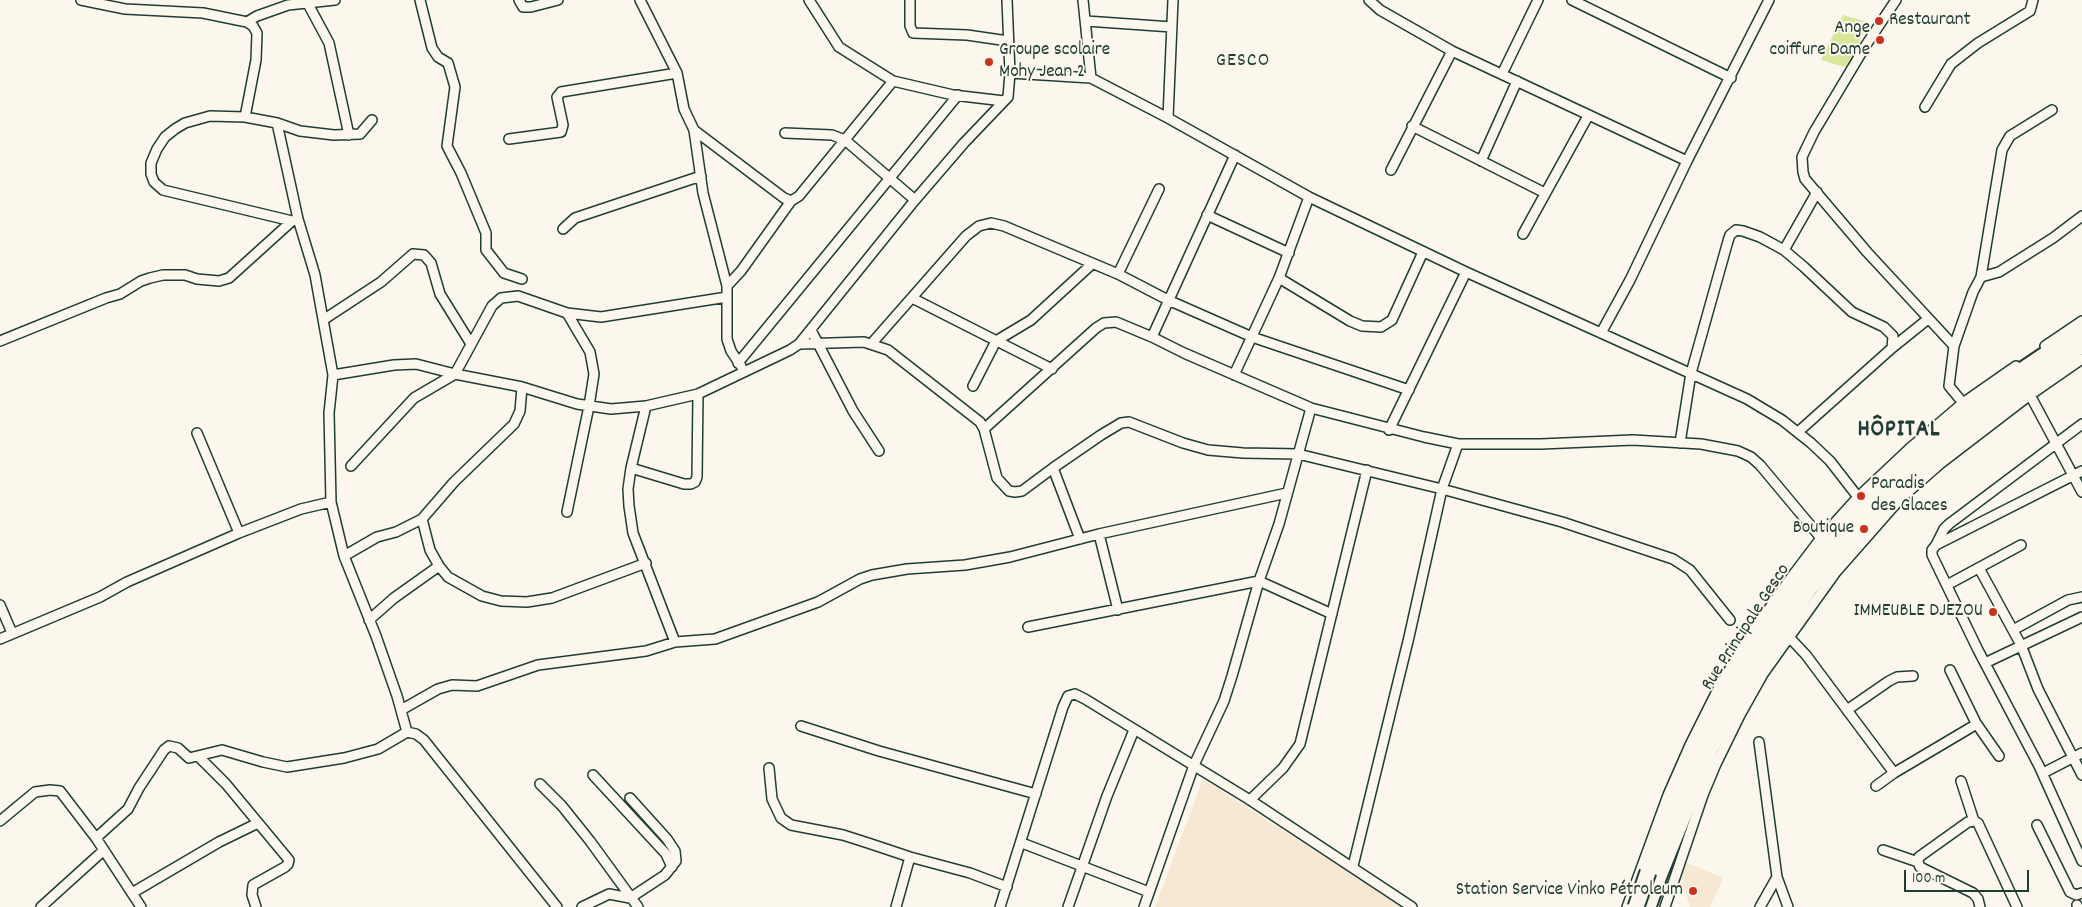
<!DOCTYPE html>
<meta charset="utf-8">
<style>
body{margin:0}
#map{position:relative;width:2082px;height:907px;overflow:hidden;background:#fbf7ec;font-family:Dekko,sans-serif}
canvas{display:block}
.scale{position:absolute;left:1904px;top:870px;width:125px;height:22px;box-sizing:border-box;border:2px solid #1f3d34;border-top:0;padding-left:6px;font-size:15px;line-height:18px;white-space:nowrap;color:#1f3d34;-webkit-text-stroke:4px #fbf7ec;paint-order:stroke}
</style>
<div id="map">
<canvas width="2082" height="907"></canvas>
<div class="scale">100 m</div>
</div>
<script>
const ctx = document.querySelector('canvas').getContext('2d');
ctx.lineJoin = 'round';
function fillPath(path, color) {
  ctx.fillStyle = color;
  ctx.fill(path, 'evenodd');
}
function shape(rows) {
  const path = new Path2D();
  for (const r of rows) {
    path.moveTo(r[0], r[1]);
    for (let i = 2; i < r.length; i += 2) path.lineTo(r[i], r[i + 1]);
  }
  return path;
}
function stroke(path, color, width, dash) {
  ctx.strokeStyle = color;
  ctx.lineWidth = width;
  ctx.lineCap = dash ? 'butt' : 'round';
  ctx.setLineDash(dash || []);
  ctx.stroke(path);
}
function write(font, color, halo, rows, align = 'center') {
  ctx.font = font + ' Dekko,sans-serif';
  ctx.lineWidth = 4;
  ctx.setLineDash([]);
  ctx.textBaseline = 'middle';
  ctx.strokeStyle = halo;
  ctx.fillStyle = color;
  for (const [text, x, y, turn = 0] of rows) {
    ctx.save();
    ctx.translate(x, y);
    ctx.rotate((+turn || 0) * Math.PI / 180);
    ctx.textAlign = isNaN(turn) ? turn : align;
    if (halo) ctx.strokeText(text, 0, 0);
    ctx.fillText(text, 0, 0);
    ctx.restore();
  }
}
fillPath(shape([
 [1203,779,1336,864,1401,907,1155,907],
 [1685,862,1723,878,1710,907,1690,907,1681,877]
]), '#f6e8d3');
fillPath(shape([
 [1843,15,1868,22,1848,68,1821,60]
]), '#d8e79b');
const street = shape([
 [81,0,125,9,203,13,247,22,253,26,257,33,256,60,245,117],
 [420,0,432,48,438,57,448,63,455,87,447,146,461,173,486,233,486,250,504,273,522,279],
 [519,0,523,7,531,7,558,0],
 [640,0,677,73],
 [809,0,839,47,893,81,953,95,1004,101],
 [910,0,910,26,913,33,967,35,1008,41],
 [1083,0,1091,78,1168,118,1309,197,1466,272,1747,399,1782,420,1811,443,1830,461,1858,497],
 [1369,0,1380,10,1452,51,1687,161],
 [1572,0,1731,78],
 [1896,0,1866,45,1814,132,1802,157,1803,172,1805,179,1867,252,1954,346],
 [307,2,329,43,349,135],
 [1086,21,1172,27],
 [247,22,257,16,288,5,335,0],
 [1010,73,1091,78],
 [1502,74,1538,0],
 [1925,107,1951,64,1978,43,2030,11,2033,0],
 [1168,118,1173,0],
 [277,123,298,219,315,275,333,375,329,413,331,502,344,556,376,636,397,696,407,732],
 [1412,126,1545,193],
 [694,130,703,193,727,286,727,339,731,351,741,366],
 [785,133,832,135,845,140,915,200],
 [509,139,561,132,563,125,557,97,561,92,677,73,684,109,694,130,784,198,791,201],
 [1481,161,1517,81],
 [1391,170,1452,51],
 [1207,215,1289,253],
 [292,221,163,190,154,182,151,174,151,163,157,149,165,137,175,129,185,123,210,116,245,117,277,123,300,131,334,135,360,134,372,120],
 [563,229,575,218,701,176],
 [1523,234,1588,116],
 [1784,250,1817,192],
 [1118,274,1159,189],
 [1981,277,1999,272,2053,238,2082,216],
 [1279,278,1350,321,1362,326,1381,327,1392,320,1423,252],
 [727,286,741,271,791,201,799,196,893,81],
 [912,298,1052,369],
 [323,320,381,282,413,254,424,255,431,263,440,294,471,344],
 [811,330,853,411,879,451],
 [1601,333,1630,280,1687,161,1769,0],
 [1152,337,1184,353,1311,408,1424,437,1458,444,1541,444,1633,440,1701,444,1738,451,1751,457,1760,465,1821,538],
 [0,341,106,298,120,294,141,281,150,278,163,275,185,275,197,279,219,281,229,278,292,221,296,220],
 [872,343,966,236,979,226,991,223,1004,226,1118,274,1168,300,1252,337,1409,390],
 [799,344,864,342,888,350,980,422,984,429,997,478,1009,491,1015,492,1022,491,1053,468,1080,539],
 [2045,346,2082,321],
 [1892,348,1928,319],
 [738,363,958,95],
 [333,375,394,365,416,364,455,374,522,387,577,404,611,409,646,406,698,394,790,350,799,344,915,200,964,143,1008,97,1010,73,1007,0],
 [1234,375,1279,278,1309,197],
 [973,386,996,341,1031,320,1092,264],
 [2030,395,2082,492],
 [1963,403,1949,386,1954,346,1973,292,1981,277,2002,150,2010,136,2052,110],
 [646,406,631,468,628,489,629,506,633,533,675,642],
 [984,429,1096,328,1104,323,1116,322,1152,337,1235,155],
 [1389,430,1466,272],
 [197,433,239,533],
 [1680,443,1691,373,1728,241,1730,235,1736,230,1743,231,1760,237,1784,250,1804,267,1852,312,1884,327,1893,336,1892,348,1798,432],
 [351,466,414,398,455,374,492,306,501,298,518,296,567,313,601,317,727,297],
 [631,468,684,484,691,484,695,482,697,477,698,394],
 [1053,468,1101,435,1121,423,1129,422,1183,443,1208,450,1243,453,1298,454,1442,489,1562,522,1673,559,1690,570,1730,620],
 [2082,471,1936,545,1932,550,1932,555,1978,650,2039,766,2082,861],
 [567,512,589,406,594,374,590,352,567,313],
 [422,519,430,550,439,566,448,577,482,596,501,601,527,602,552,598,646,563],
 [1099,534,1118,610],
 [1936,545,1944,529,1949,524,2082,424],
 [344,556,377,537,396,532,422,519,454,482,514,424,520,411,522,387],
 [1979,568,2021,645,2038,689,2082,775],
 [1947,585,2021,545],
 [0,605,12,633],
 [369,620,394,598,439,566],
 [1028,627,1259,581,1332,614],
 [2013,630,2068,600,2082,597],
 [1789,637,1806,655,1894,773],
 [0,639,100,597,127,582,239,533,301,509,331,502],
 [1985,663,2082,617],
 [401,710,438,689,452,685,477,686,538,665,646,651,675,642,715,639,818,602,860,579,872,575,907,569,965,565,1010,557,1099,534,1287,493],
 [1847,710,1889,681,1897,677,1913,676],
 [1976,723,1999,756],
 [801,726,879,751,1036,794],
 [407,732,416,734,424,740,557,907],
 [1759,742,1777,877,1760,907],
 [198,756,226,784,289,860,288,864,285,867,253,885,252,895,256,907],
 [769,768,772,799,781,818,791,825,843,835,868,843,910,857,970,873,1007,887],
 [2043,773,2082,753],
 [593,775,666,854,672,867],
 [1961,781,1974,821],
 [540,784,562,806,590,841,638,907],
 [1876,786,1894,773,1975,725,1975,721,1950,670],
 [1250,800,1283,768,1300,744,1367,470],
 [0,821,35,792,50,790,60,791,96,838,141,907],
 [2037,825,2070,892,2076,895,2082,893],
 [96,838,128,809,139,788,164,750,169,746,178,748,189,758,222,750,263,762,287,767,344,758,378,749,407,732],
 [1022,843,1149,892],
 [1883,850,1918,862,1920,867,1973,893,1978,899,1980,907],
 [1918,862,1919,857,1968,822,1974,821,1978,823,2017,907],
 [1353,866,1409,637,1442,489,1458,444],
 [1777,877,1788,907],
 [132,893,219,842,258,823],
 [2077,905,2078,907],
 [41,907,104,850],
 [582,907,609,894,630,898,665,875,676,861,675,851,667,839,630,798],
 [896,907,910,857],
 [1000,907,1063,707,1068,696,1075,694,1085,699,1250,800,1412,907],
 [1068,907,1107,796,1134,730],
 [1144,907,1194,765,1224,701,1232,676,1259,581,1279,524,1311,408],
 [1627,907,1668,795,1690,745,1720,685,1752,633,1787,583,1821,538,1858,497,1910,448,1963,403,2016,366],
 [1665,907,1703,795,1716,764,1740,715,1763,674,1836,572,1901,498,1940,464,2030,395,2082,359]
]);
const primary = shape([
 [1648,872,1690,767,1714,718,1757,642,1799,581,1844,527,1873,496,1926,447,2018,373,2082,330],
 [1648,907,1659,876,1711,747,1747,682,1809,589,1852,537,1904,484,1970,427,2024,386,2082,345]
]);
stroke(street, '#1f3d34', 12);
stroke(primary, '#1f3d34', 19);
stroke(street, '#fbf7ec', 9);
stroke(primary, '#fbf7ec', 15);
const primaryBridge = shape([
 [1636,907,1648,872]
]);
stroke(primaryBridge, '#1f3d34', 19, []);
stroke(primaryBridge, '#fbf7ec', 15);
for (const [x, y, r, color] of [
 [1879,21,5,"#c8321e"],
 [1880,40,5,"#c8321e"],
 [989,62,5,"#c8321e"],
 [1861,496,5,"#c8321e"],
 [1864,529,5,"#c8321e"],
 [1993,612,5,"#c8321e"],
 [1693,891,5,"#c8321e"]
]) {
  const dot = new Path2D();
  dot.arc(x, y, r, 0, 2 * Math.PI);
  ctx.fillStyle = color;
  ctx.fill(dot);
  stroke(dot, '#fbf7ec', 2);
}
write('19px', '#1f3d34', '#fbf7ec', [
 ["Restaurant",1889,21,"left"],
 ["Ange",1870,29],
 ["coiffure Dame",1870,51],
 ["Groupe scolaire",999,51,"left"],
 ["Mohy Jean 2",999,73,"left"],
 ["Paradis",1871,485,"left"],
 ["des Glaces",1871,507,"left"],
 ["Boutique",1854,529],
 ["IMMEUBLE DJEZOU",1983,612],
 ["Station Service Vinko Pétroleum",1683,891]
], 'right');
write('19px', '#1f3d34', '#fbf7ec', [
 ["Rue Principale Gesco",1747,628,-57]
]);
ctx.letterSpacing = '1px';
write('20px', '#1f3d34', '#fbf7ec', [
 ["GESCO",1243,62]
]);
ctx.letterSpacing = '0px';
ctx.letterSpacing = '1px';
write('bold 24px', '#1f3d34', '#fbf7ec', [
 ["HÔPITAL",1899,432]
]);
ctx.letterSpacing = '0px';
</script>
